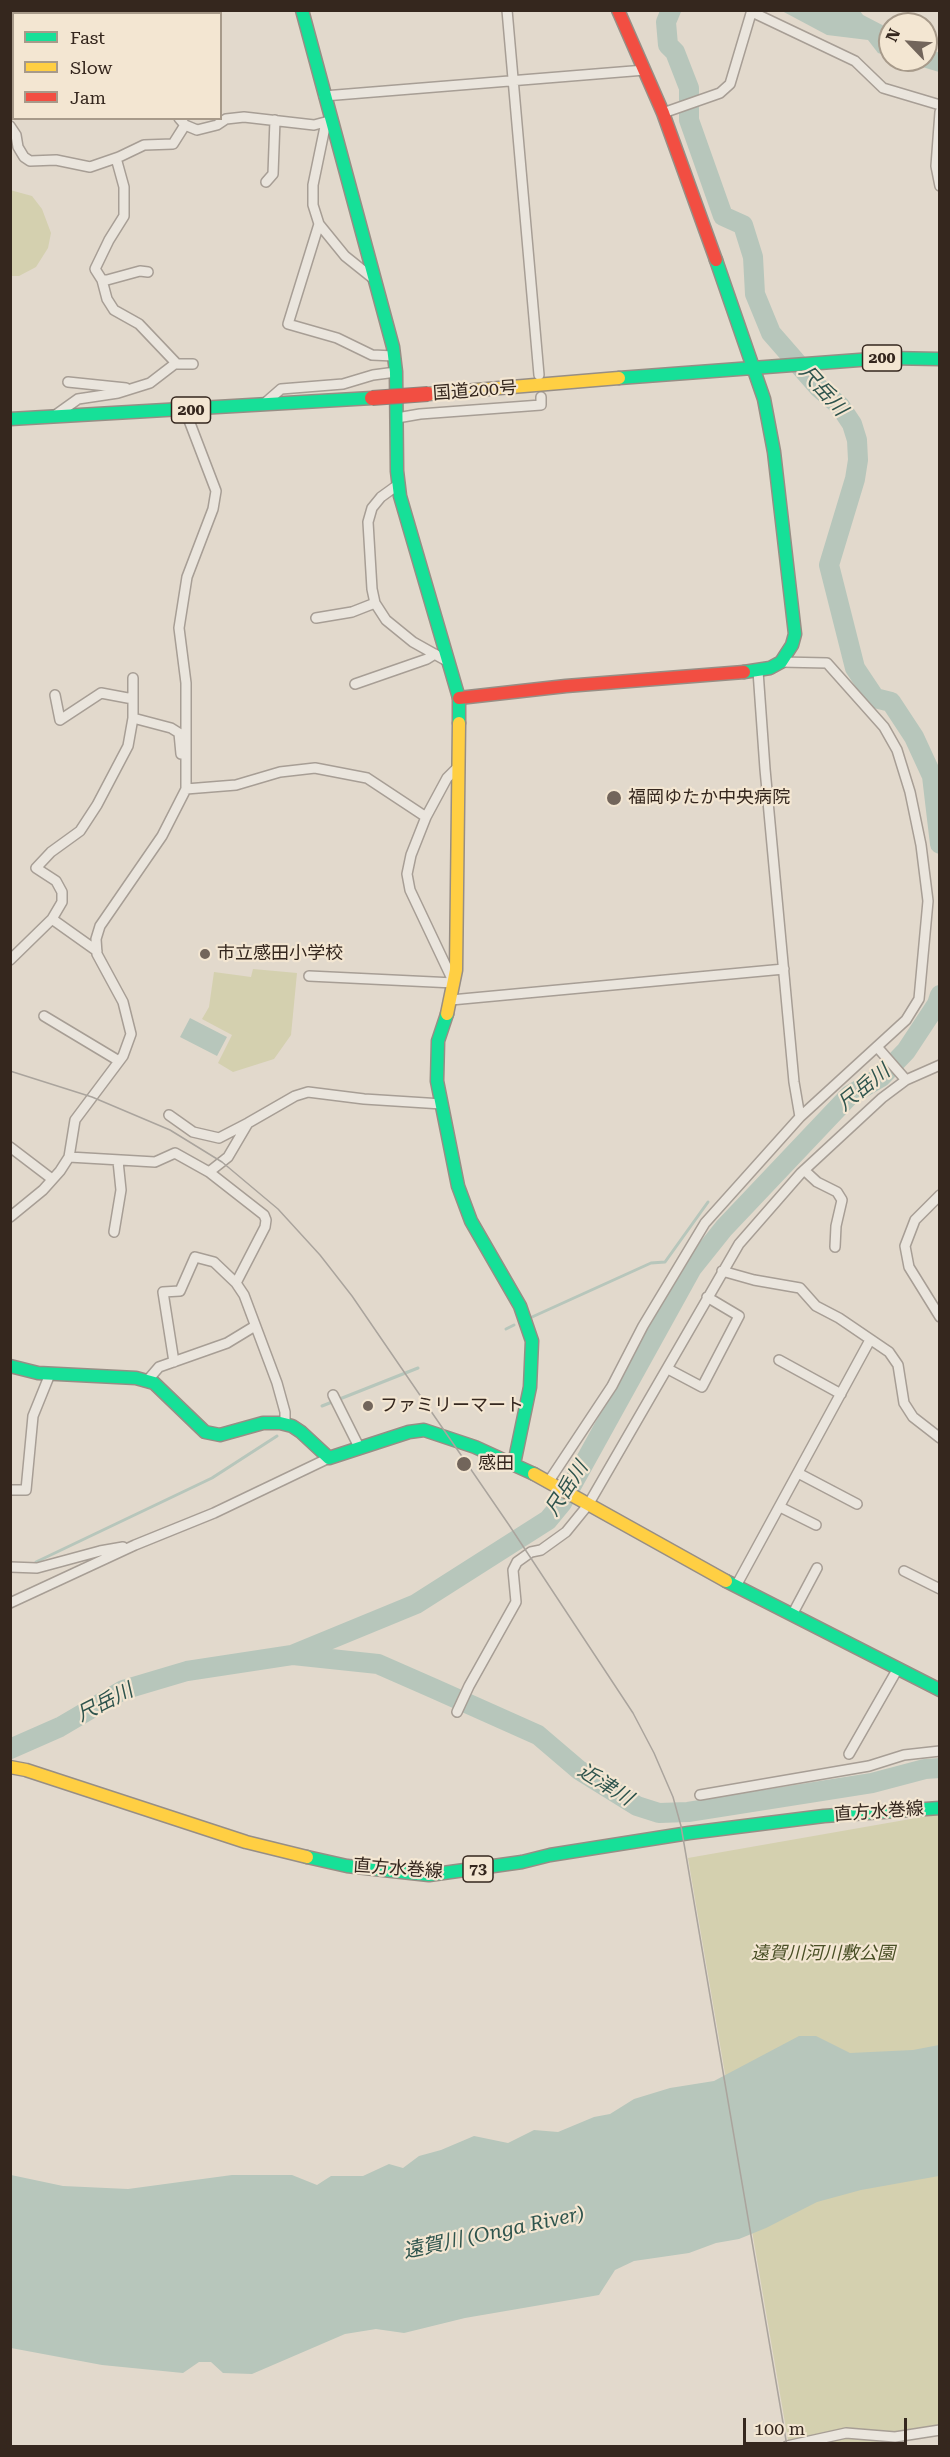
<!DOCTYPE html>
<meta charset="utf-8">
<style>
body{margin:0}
#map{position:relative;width:950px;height:2457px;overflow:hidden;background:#e2d9cc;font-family:"Roboto Serif",serif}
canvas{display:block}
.frame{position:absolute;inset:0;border:12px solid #35271e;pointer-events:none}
.legend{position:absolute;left:12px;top:12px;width:210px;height:108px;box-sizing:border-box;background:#f3e6d2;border:2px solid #a79a8a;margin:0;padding:8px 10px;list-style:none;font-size:18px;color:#35271e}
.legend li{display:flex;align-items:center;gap:12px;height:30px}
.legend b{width:30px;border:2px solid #a79a8a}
.north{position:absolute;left:878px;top:12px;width:60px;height:60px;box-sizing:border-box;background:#f3e6d2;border:2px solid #a79a8a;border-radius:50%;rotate:295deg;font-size:16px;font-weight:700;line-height:24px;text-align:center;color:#35271e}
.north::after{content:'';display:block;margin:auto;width:21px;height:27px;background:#72655b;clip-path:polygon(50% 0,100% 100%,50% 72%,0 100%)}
.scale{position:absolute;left:743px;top:2418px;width:164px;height:27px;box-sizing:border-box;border:3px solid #35271e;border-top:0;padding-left:8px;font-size:18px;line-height:21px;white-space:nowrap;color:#35271e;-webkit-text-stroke:4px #f3e6d2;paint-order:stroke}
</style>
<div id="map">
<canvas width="950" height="2457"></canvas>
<div class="frame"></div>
<ul class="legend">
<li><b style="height:8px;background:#16e098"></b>Fast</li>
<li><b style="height:8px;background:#ffcf43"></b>Slow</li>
<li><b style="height:8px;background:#f24e42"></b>Jam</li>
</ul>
<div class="north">N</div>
<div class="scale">100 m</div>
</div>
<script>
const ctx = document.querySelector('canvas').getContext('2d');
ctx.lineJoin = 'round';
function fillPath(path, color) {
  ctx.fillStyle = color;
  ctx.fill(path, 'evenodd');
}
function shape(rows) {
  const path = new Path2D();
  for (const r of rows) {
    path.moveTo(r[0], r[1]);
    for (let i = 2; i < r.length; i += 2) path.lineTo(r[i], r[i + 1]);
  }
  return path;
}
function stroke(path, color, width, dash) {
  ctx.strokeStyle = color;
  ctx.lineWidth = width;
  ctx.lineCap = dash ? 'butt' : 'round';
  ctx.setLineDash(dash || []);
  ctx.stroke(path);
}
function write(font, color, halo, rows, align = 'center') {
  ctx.font = font + ' "Roboto Serif","Noto Sans JP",serif';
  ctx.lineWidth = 4.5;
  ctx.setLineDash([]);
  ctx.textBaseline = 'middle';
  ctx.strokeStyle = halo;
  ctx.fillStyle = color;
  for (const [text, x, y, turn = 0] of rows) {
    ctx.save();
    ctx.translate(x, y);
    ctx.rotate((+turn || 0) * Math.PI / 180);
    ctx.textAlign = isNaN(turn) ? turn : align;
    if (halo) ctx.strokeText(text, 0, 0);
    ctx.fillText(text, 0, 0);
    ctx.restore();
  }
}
fillPath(shape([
 [10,190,32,196,42,209,51,233,48,248,36,267,19,276,11,276],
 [253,969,297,973,291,1035,274,1059,233,1072,218,1063,232,1035,202,1019,209,1007,214,972,251,977],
 [939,1814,939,2424,864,2446,789,2446,688,1858]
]), '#d4d0af');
fillPath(shape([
 [782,11,860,11,863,15,890,29,890,57,878,53,868,40,827,35],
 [926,46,939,53,939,72,899,60,926,60],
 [190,1018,227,1037,217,1056,180,1037],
 [799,2036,816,2036,850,2053,913,2050,939,2045,939,2176,861,2190,817,2202,766,2228,739,2239,716,2243,689,2253,634,2261,615,2270,599,2295,465,2318,404,2333,376,2329,345,2334,252,2374,223,2373,211,2362,199,2362,183,2373,102,2365,11,2348,11,2175,63,2186,128,2189,232,2175,292,2175,317,2185,331,2176,363,2176,389,2164,403,2168,419,2156,441,2150,474,2136,508,2143,534,2130,558,2132,594,2117,610,2114,634,2099,670,2088,714,2081]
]), '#b7c6bb');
stroke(shape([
 [532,1317,651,1263,665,1262,708,1202],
 [506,1329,514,1325],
 [322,1406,418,1368],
 [36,1562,212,1478,277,1436]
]), '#b7c6bb', 3);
stroke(shape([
 [671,10,666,22,668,45,675,52,689,88,689,120,723,216,743,225,753,257,755,294,771,333,819,388,840,406,852,424,857,440,858,460,855,479,829,565,855,668,875,698,891,702,914,737,932,776,940,844],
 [293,1655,378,1664,435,1689,538,1735,579,1770,637,1806,659,1813,688,1812,872,1783,925,1769,940,1768],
 [10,1749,60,1727,123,1690,187,1671,292,1655,416,1604,548,1520,562,1503,692,1268,724,1228,850,1095,881,1077,906,1051,937,1004,940,995]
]), '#b7c6bb', 20);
const street = shape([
 [507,10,539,375],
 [752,12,855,61,883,88,940,105],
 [102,14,103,10],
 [10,35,14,43],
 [10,80,14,53],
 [324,96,645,70],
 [10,101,14,99],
 [940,112,936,166,940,186],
 [663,113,720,93,730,84,752,10],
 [179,118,185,125,197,130,217,125,226,119,244,117,314,125,329,121],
 [326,122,313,185,313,205,319,224,345,256,375,280],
 [10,126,16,135,18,147,24,157,30,161,56,160,90,167,119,157,144,145,173,144,185,125],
 [116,158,124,187,124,216,109,240,95,269,102,280,107,280,140,271,148,272],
 [266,182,273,174,275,120],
 [319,224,288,324,337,338,372,355,394,356],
 [102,280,107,299,114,310,139,324,177,364,193,364],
 [68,382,126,388],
 [265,403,281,389,343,384,373,375,396,372],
 [57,414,78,399,118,393,150,383,176,363],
 [397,418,420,414,541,405,541,397],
 [399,484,381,497,372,508,368,522,372,589,375,603,386,620,413,642,447,661],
 [316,618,352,612,375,603],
 [758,671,765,769,794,1082,800,1117],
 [355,684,427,659,435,654],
 [55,695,60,720,101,693,133,699],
 [133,718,133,678],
 [186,789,236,785,280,772,315,768,367,778,426,817],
 [52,919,97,951],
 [10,960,52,919,62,902,62,892,56,881,36,868,51,852,80,831,97,805,128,746,133,718,171,728,179,733,181,754],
 [309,976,454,983,410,890,407,874,411,855,426,817,447,778,459,766],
 [451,1000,784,969],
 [44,1016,119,1061],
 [878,1048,906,1080],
 [169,1115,193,1132,219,1138,248,1123],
 [10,1147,52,1179],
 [69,1157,155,1162,175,1153,209,1172,228,1157,248,1123,295,1096,308,1092,364,1099,442,1104],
 [804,1170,817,1182,837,1192,842,1200,836,1226,835,1247],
 [209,1172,264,1215,266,1220,265,1227,236,1283,244,1295,277,1383,285,1412,285,1424],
 [940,1195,915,1220,905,1246,909,1267,940,1317],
 [10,1217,43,1190,60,1171,69,1157,75,1120,123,1056,131,1034,123,1002,97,954,96,939,100,926,162,836,186,789,186,683,179,628,187,577,213,509,216,491,185,410],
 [114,1232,121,1190,118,1161],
 [722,1271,754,1280,800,1288,816,1306,839,1318,889,1352,898,1365,904,1403,913,1417,940,1438],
 [779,1360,841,1394],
 [174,1362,163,1292,180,1291,195,1257,214,1262,236,1283],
 [668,1369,702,1387,739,1316,707,1297],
 [147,1381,159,1367,227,1343,255,1326],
 [333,1395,359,1447],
 [798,1473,857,1504],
 [549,1481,612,1386,643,1326,705,1223,800,1117,906,1020,919,999,928,901,921,845,910,792,897,750,884,727,827,663,781,662],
 [10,1490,26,1490,33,1416,50,1374],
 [780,1507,816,1525],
 [10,1567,37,1568,100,1551,123,1547],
 [904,1571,940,1589],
 [736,1586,870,1340],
 [10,1603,135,1545,214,1513,329,1458],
 [792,1615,817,1568],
 [457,1712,469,1686,516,1602,513,1570,517,1562,531,1552,541,1550,566,1532,588,1505,739,1244,801,1173,882,1098,906,1080,940,1065],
 [849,1754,897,1670],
 [700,1795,869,1766,904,1755,940,1751],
 [787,2446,846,2433,895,2437,940,2430]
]);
const fast = shape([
 [302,10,393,347,396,372,397,471,400,496,459,698,459,723],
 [716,260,764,399,774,452,795,634,792,645,781,662,770,668,744,672],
 [619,378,886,358,940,359],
 [10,419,372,398],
 [447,1014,438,1041,437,1081,458,1186,471,1221,520,1306,532,1341,530,1387,514,1464],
 [10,1366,38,1373,136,1378,154,1383,205,1432,220,1435,263,1423,280,1423,292,1426,301,1432,329,1458,409,1432,424,1430,475,1447,534,1474],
 [726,1581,940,1690],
 [307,1857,347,1866,429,1875,522,1862,550,1855,689,1833,824,1816,940,1808]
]);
const slow = shape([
 [428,394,619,378],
 [447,1014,456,970,459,723],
 [534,1474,726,1581],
 [10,1767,26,1770,246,1842,307,1857]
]);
const jam = shape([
 [618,10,663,113,716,260],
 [459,698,566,686,744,672]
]);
stroke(street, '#a79e95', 12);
stroke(fast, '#978e85', 15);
stroke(slow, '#978e85', 15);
stroke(jam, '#978e85', 15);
stroke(street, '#eae5dd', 9);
stroke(fast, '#16e098', 12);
stroke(slow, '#ffcf43', 12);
stroke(jam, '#f24e42', 12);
stroke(shape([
 [10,1071,92,1097,170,1130,222,1162,278,1209,320,1255,352,1296,509,1525,633,1713,654,1753,673,1797,681,1826,787,2446]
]), '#aaa49d', 1.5);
const jamBridge = shape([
 [372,398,428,394]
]);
stroke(jamBridge, '#8d847c', 16, []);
stroke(jamBridge, '#f24e42', 14);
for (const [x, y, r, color] of [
 [614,798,8,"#72655b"],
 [205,954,6,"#72655b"],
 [368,1406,6,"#72655b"],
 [464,1464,8,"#72655b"]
]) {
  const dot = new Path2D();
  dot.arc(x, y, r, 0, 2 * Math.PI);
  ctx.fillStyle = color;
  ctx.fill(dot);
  stroke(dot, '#f3e6d2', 2);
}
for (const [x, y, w] of [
 [882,358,39],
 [191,410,39],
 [478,1869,30]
]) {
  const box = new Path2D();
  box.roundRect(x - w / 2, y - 13, w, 26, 4.5);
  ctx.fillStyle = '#f3e6d2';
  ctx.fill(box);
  stroke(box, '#35271e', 1.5);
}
write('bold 16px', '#35271e', null, [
 ["200",882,358],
 ["200",191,410],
 ["73",478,1869]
]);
write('18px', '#35271e', '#f3e6d2', [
 ["国道200号",475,391,-4],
 ["直方水巻線",879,1812,-4],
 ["直方水巻線",398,1869,4]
]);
write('18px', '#35271e', '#f3e6d2', [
 ["福岡ゆたか中央病院",628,798],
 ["市立感田小学校",217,954],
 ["ファミリーマート",380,1406],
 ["感田",478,1464]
], 'left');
write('italic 18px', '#4a5026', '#f3e6d2', [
 ["遠賀川河川敷公園",823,1954]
]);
write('italic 20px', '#2e544d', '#f3e6d2', [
 ["尺岳川",823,391,48],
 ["尺岳川",864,1088,-39],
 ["尺岳川",567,1489,-57],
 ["尺岳川",105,1703,-27],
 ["近津川",605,1785,32],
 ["遠賀川 (Onga River)",494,2233,-12]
]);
</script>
